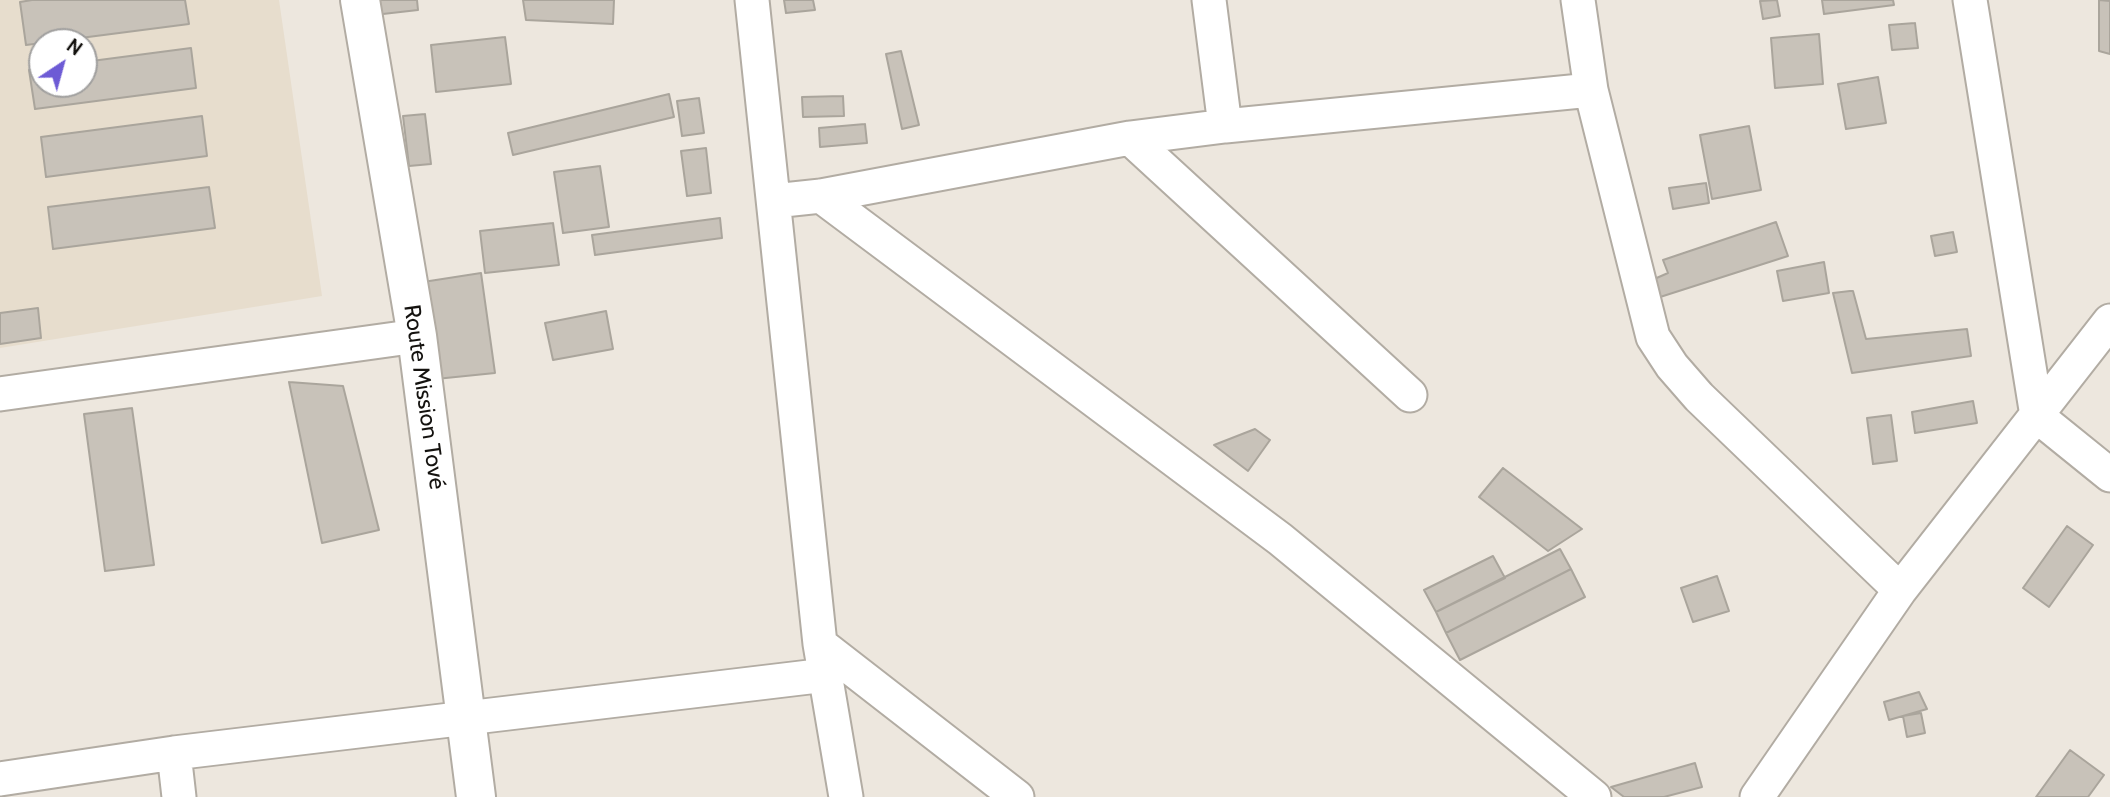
<!DOCTYPE html>
<meta charset="utf-8">
<style>
body{margin:0}
#map{position:relative;width:2110px;height:797px;overflow:hidden;background:#ede7de;font-family:Cabin,sans-serif}
canvas{display:block}
.north{position:absolute;left:28px;top:28px;width:70px;height:70px;box-sizing:border-box;background:#fff;border:2px solid #a1a09f;border-radius:50%;rotate:36deg;font-size:19px;font-weight:700;line-height:28px;text-align:center;color:#14120f}
.north::after{content:'';display:block;margin:auto;width:24px;height:32px;background:#6d5bd5;clip-path:polygon(50% 0,100% 100%,50% 72%,0 100%)}
</style>
<div id="map">
<canvas width="2110" height="797"></canvas>
<div class="north">N</div>
</div>
<script>
const ctx = document.querySelector('canvas').getContext('2d');
ctx.lineJoin = 'round';
function fillPath(path, color) {
  ctx.fillStyle = color;
  ctx.fill(path, 'evenodd');
}
function shape(rows) {
  const path = new Path2D();
  for (const r of rows) {
    path.moveTo(r[0], r[1]);
    for (let i = 2; i < r.length; i += 2) path.lineTo(r[i], r[i + 1]);
  }
  return path;
}
function stroke(path, color, width, dash) {
  ctx.strokeStyle = color;
  ctx.lineWidth = width;
  ctx.lineCap = dash ? 'butt' : 'round';
  ctx.setLineDash(dash || []);
  ctx.stroke(path);
}
function write(font, color, halo, rows, align = 'center') {
  ctx.font = font + ' Cabin,sans-serif';
  ctx.lineWidth = 5;
  ctx.setLineDash([]);
  ctx.textBaseline = 'middle';
  ctx.strokeStyle = halo;
  ctx.fillStyle = color;
  for (const [text, x, y, turn = 0] of rows) {
    ctx.save();
    ctx.translate(x, y);
    ctx.rotate((+turn || 0) * Math.PI / 180);
    ctx.textAlign = isNaN(turn) ? turn : align;
    if (halo) ctx.strokeText(text, 0, 0);
    ctx.fillText(text, 0, 0);
    ctx.restore();
  }
}
fillPath(shape([
 [0,0,279,0,322,296,0,348],
 [42,42,84,42,84,84,42,84]
]), '#e7ddcd');
const building = shape([
 [32,0,185,0,189,24,26,45,20,2,32,0],
 [373,0,417,0,418,10,374,15,373,0],
 [523,0,614,0,613,24,526,20,523,0],
 [784,0,813,0,815,10,786,13,784,0],
 [1777,0,1780,16,1763,19,1760,1,1777,0],
 [1822,0,1893,0,1894,5,1824,14,1822,0],
 [2099,0,2110,1,2110,54,2099,51,2099,0],
 [1915,23,1918,48,1892,50,1889,25,1915,23],
 [1819,34,1823,84,1775,88,1771,38,1819,34],
 [505,37,511,84,436,92,431,45,505,37],
 [191,48,196,88,35,109,29,70,42,68,42,84,84,84,84,62,191,48],
 [901,51,919,125,902,129,886,54,901,51],
 [1878,77,1886,123,1846,129,1838,84,1878,77],
 [669,94,674,117,513,155,508,133,669,94],
 [843,96,844,116,803,117,802,97,843,96],
 [699,98,704,133,682,136,677,101,699,98],
 [425,114,431,164,409,166,403,116,425,114],
 [202,116,207,156,46,177,41,137,202,116],
 [865,124,867,143,820,147,819,128,865,124],
 [1749,126,1761,190,1712,199,1700,135,1749,126],
 [706,148,711,193,687,196,681,151,706,148],
 [600,166,609,227,563,233,554,172,600,166],
 [1706,183,1709,203,1673,209,1669,188,1706,183],
 [209,187,215,228,53,249,48,207,209,187],
 [720,218,722,238,595,255,592,235,720,218],
 [1776,222,1788,256,1657,298,1652,280,1668,273,1663,260,1776,222],
 [553,223,559,265,485,273,480,231,553,223],
 [1953,232,1957,252,1935,256,1931,236,1953,232],
 [1824,262,1829,293,1783,301,1777,271,1824,262],
 [481,273,495,373,436,379,423,282,481,273],
 [1850,291,1853,291,1866,339,1967,329,1971,356,1852,373,1833,293,1850,291],
 [38,308,41,338,0,344,0,313,38,308],
 [606,311,613,349,553,360,545,323,606,311],
 [289,382,343,386,379,530,322,543,289,382],
 [1973,401,1977,423,1915,433,1912,412,1973,401],
 [132,408,154,565,105,571,84,414,132,408],
 [1891,415,1897,461,1873,464,1867,418,1891,415],
 [1255,429,1270,440,1248,471,1214,445,1255,429],
 [1503,468,1582,529,1548,551,1479,497,1503,468],
 [2067,526,2093,545,2049,607,2023,588,2067,526],
 [1560,549,1571,569,1446,633,1436,612,1560,549],
 [1493,556,1505,578,1436,612,1424,590,1493,556],
 [1571,569,1585,597,1460,660,1446,633,1571,569],
 [1717,576,1729,611,1693,622,1681,588,1717,576],
 [1919,692,1927,709,1889,720,1884,702,1919,692],
 [1921,713,1925,733,1907,737,1903,716,1921,713],
 [2070,750,2104,775,2088,797,2036,797,2070,750],
 [1695,763,1702,787,1664,797,1624,797,1611,787,1695,763]
]);
fillPath(building, '#c8c2b9');
stroke(building, '#aaa59c', 2);
const minor = shape([
 [752,0,820,644,846,797],
 [1209,0,1225,126],
 [1578,0,1591,90,1653,337,1672,366,1699,397,1900,590],
 [1970,0,2037,416,2110,475],
 [1130,138,1410,395],
 [821,196,1280,539,1594,797],
 [774,201,821,196,1130,138,1225,126,1591,90],
 [0,394,417,336],
 [820,644,1017,797],
 [174,753,179,797],
 [0,779,174,753,826,675],
 [1757,797,1900,590,2110,321]
]);
const tertiary = shape([
 [360,0,417,336,476,797]
]);
stroke(minor, '#b2aca3', 37);
stroke(tertiary, '#b2aca3', 42);
stroke(minor, '#fff', 33);
stroke(tertiary, '#fff', 38);
write('23px', '#14120f', '#fff', [
 ["Route Mission Tové",424,397,82]
]);
</script>
